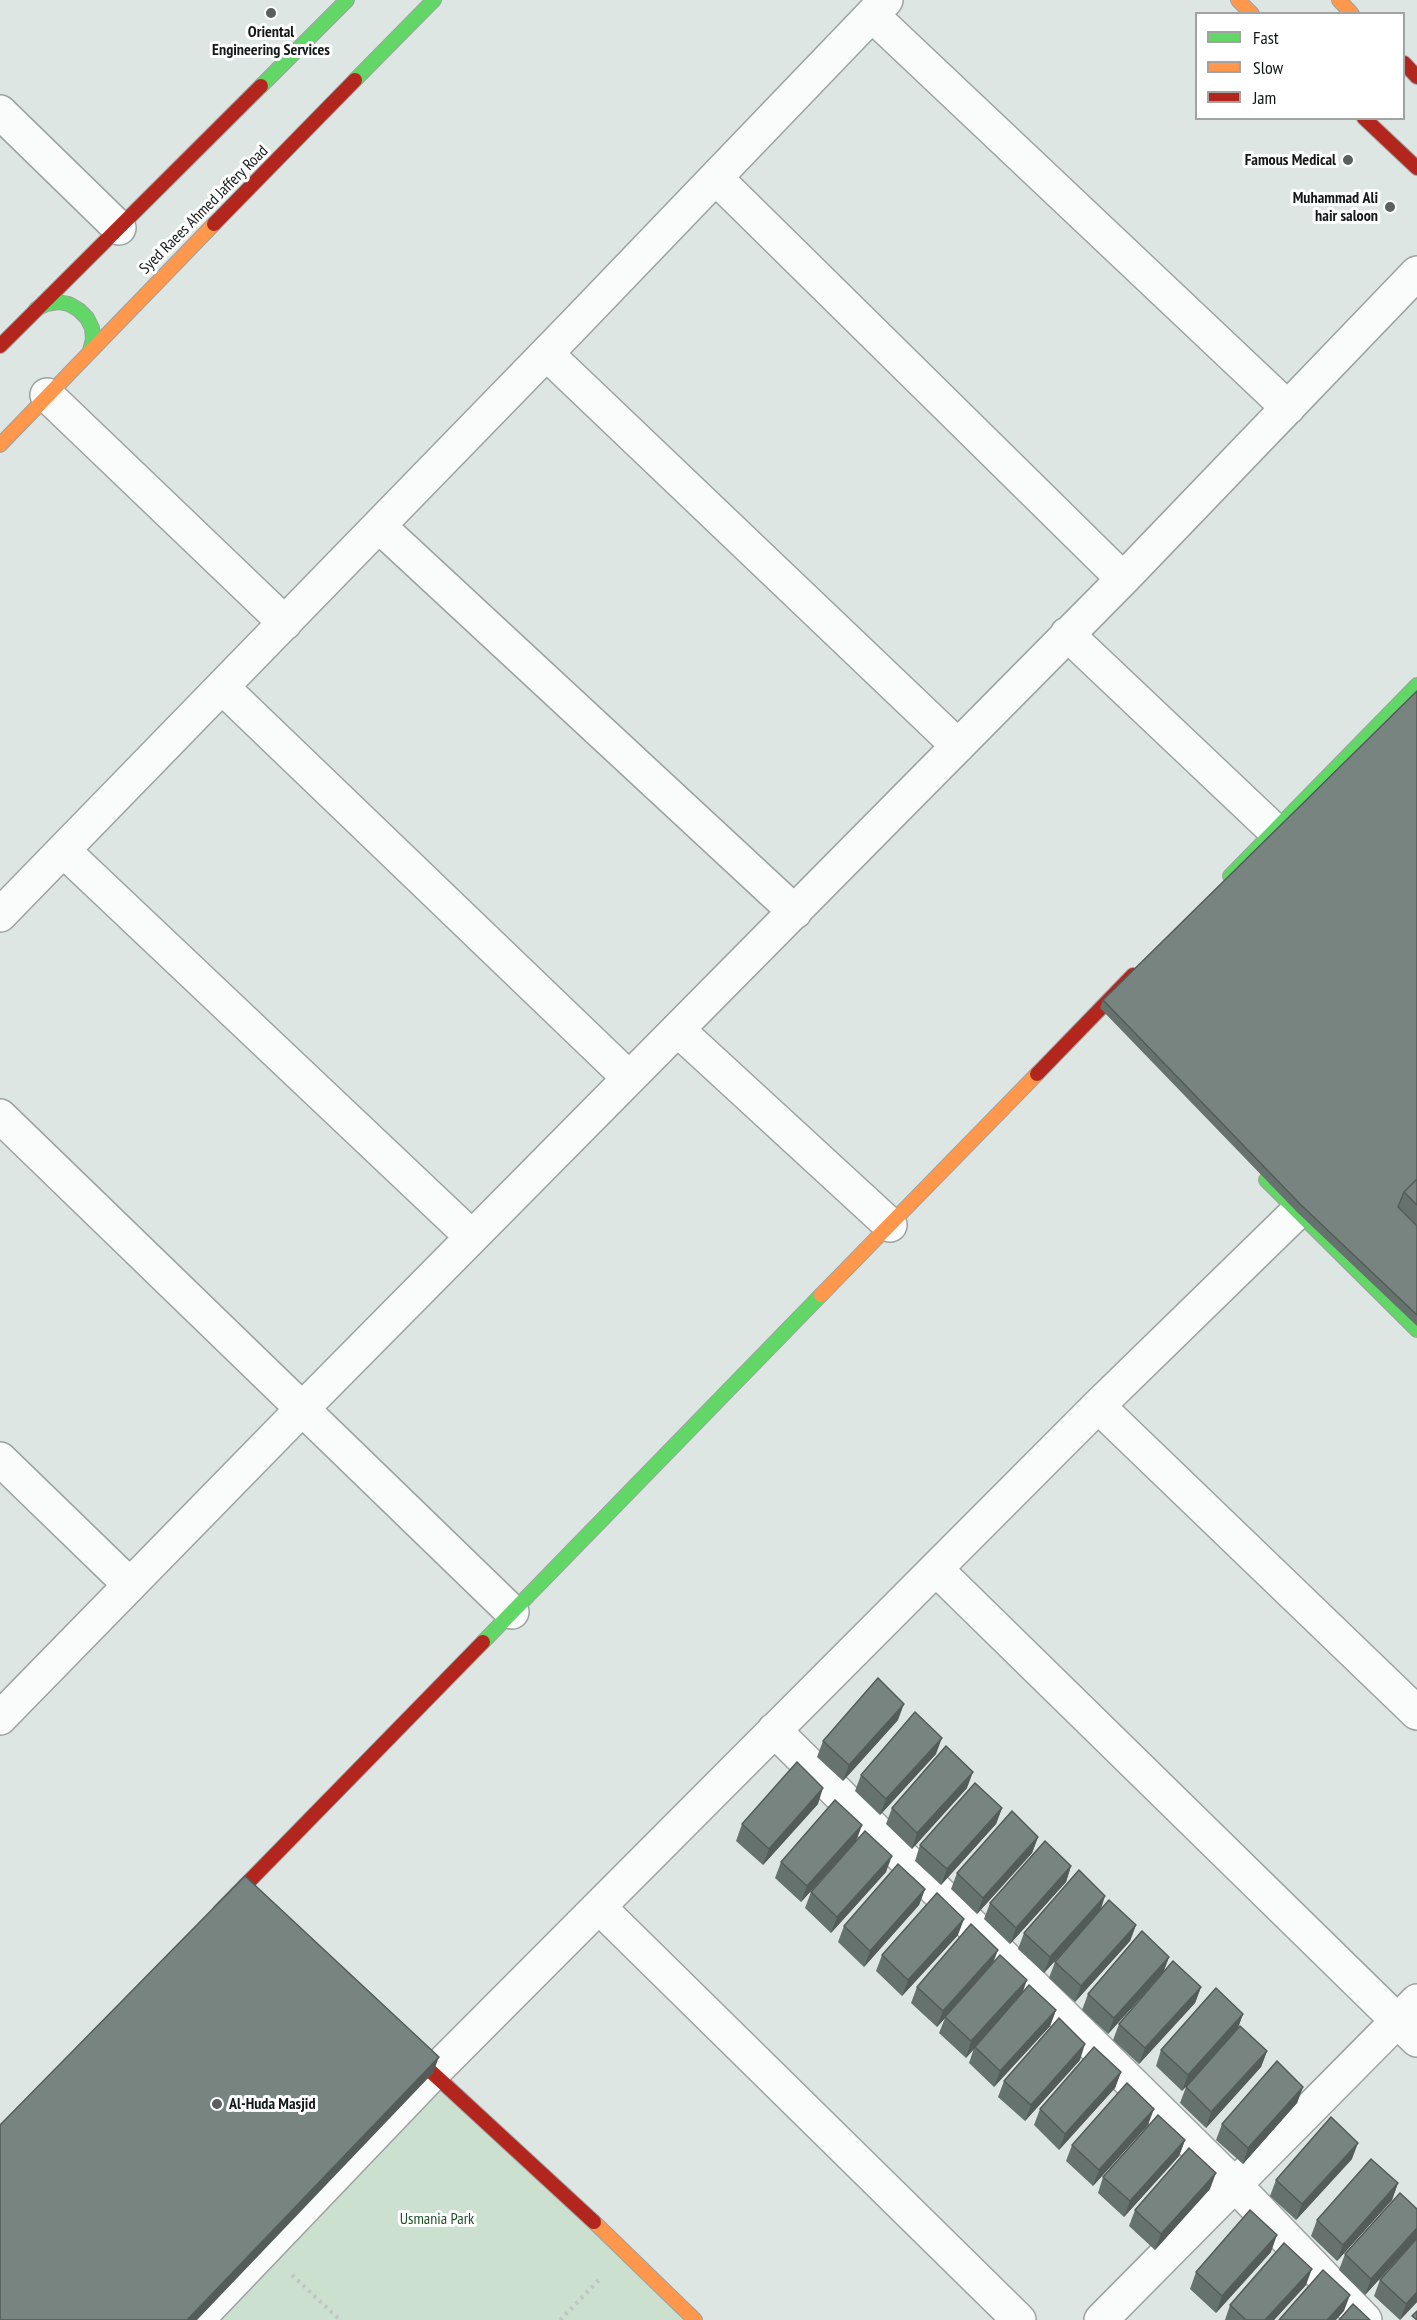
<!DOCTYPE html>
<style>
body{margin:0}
#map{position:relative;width:1417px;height:2320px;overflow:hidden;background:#dee6e4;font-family:"PT Sans Narrow",sans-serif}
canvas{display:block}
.legend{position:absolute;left:1195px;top:12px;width:210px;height:108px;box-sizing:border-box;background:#fff;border:2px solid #a1a3a3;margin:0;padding:8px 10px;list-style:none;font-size:18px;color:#131818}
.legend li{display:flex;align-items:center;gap:12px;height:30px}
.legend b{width:30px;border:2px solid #a1a3a3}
</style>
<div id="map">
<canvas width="1417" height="2320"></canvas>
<ul class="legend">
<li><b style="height:8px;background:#63d668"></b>Fast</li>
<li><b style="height:8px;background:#ff974d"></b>Slow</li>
<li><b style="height:8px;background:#b3261e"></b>Jam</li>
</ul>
</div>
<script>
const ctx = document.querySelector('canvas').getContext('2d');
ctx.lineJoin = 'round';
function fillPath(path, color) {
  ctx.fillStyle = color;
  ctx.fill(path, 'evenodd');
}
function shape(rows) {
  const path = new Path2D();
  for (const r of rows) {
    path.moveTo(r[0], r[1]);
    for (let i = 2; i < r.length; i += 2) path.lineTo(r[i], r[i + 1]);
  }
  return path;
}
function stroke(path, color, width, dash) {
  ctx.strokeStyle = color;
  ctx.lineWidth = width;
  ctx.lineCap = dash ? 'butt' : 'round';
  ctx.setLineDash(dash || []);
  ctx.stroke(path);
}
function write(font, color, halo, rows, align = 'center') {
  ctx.font = font + ' "PT Sans Narrow",sans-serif';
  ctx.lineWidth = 6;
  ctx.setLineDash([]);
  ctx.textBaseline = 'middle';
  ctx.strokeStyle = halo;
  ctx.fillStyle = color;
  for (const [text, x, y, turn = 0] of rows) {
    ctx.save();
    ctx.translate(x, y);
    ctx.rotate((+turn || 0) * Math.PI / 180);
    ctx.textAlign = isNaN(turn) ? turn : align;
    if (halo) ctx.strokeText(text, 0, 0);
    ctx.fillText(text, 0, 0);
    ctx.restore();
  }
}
fillPath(shape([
 [433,2073,691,2320,197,2320]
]), '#cce0d0');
const street = shape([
 [872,15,1288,408],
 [0,112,119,228],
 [716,178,1123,579],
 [547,354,958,746],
 [47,395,285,623],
 [379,526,795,912],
 [1067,634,1275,831],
 [222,687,629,1078],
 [63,850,472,1237],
 [0,915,573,326,886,0],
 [678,1030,890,1225],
 [0,1116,512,1612],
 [1098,1406,1417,1713],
 [0,1459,130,1585],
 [936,1569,1417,2040],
 [0,1718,302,1409,1123,579,1417,273],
 [774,1730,1235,2185,1365,2320],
 [599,1907,1019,2320],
 [197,2320,433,2073,1098,1406,1297,1212],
 [1101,2320,1417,2001]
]);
const fast = shape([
 [355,80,434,0],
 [261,86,347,0],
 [36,309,46,304,58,302,69,304,79,310,87,318,92,328,93,339,90,351],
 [1230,876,1417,685],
 [1266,1180,1417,1330],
 [483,1642,821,1295]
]);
const slow = shape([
 [1238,0,1252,14],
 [1339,0,1352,14],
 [0,445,214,224],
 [821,1295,1037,1074],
 [594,2222,695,2320]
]);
const jam = shape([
 [1404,63,1417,77],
 [1364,118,1417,168],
 [214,224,355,80],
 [0,346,261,86],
 [1037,1074,1133,975],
 [220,1911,483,1642],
 [400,2043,594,2222]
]);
stroke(street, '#9ca2a1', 36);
stroke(fast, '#9ca2a1', 16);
stroke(slow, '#9ca2a1', 16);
stroke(jam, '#9ca2a1', 16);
stroke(shape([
 [292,2275,340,2320],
 [560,2320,599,2280]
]), '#c2c5c5', 4, [3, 4.5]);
stroke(street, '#fafbfb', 33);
stroke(fast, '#63d668', 14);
stroke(slow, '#ff974d', 14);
stroke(jam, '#b3261e', 14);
fillPath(shape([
 [1417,691,1417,1326,1297,1212,1100,1008,1103,1000],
 [898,1720,843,1781,817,1757,823,1741],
 [936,1754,880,1815,855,1791,861,1775],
 [967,1788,912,1849,886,1824,892,1808],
 [818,1804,763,1865,736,1841,742,1824],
 [1002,1808,996,1824,941,1885,915,1861,920,1845],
 [862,1825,856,1841,801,1902,775,1878,781,1862],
 [1038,1837,1032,1853,977,1914,951,1889,957,1873],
 [1071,1866,1066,1882,1010,1944,984,1919,990,1903],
 [886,1872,831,1933,805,1908,811,1892],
 [925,1889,919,1905,864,1967,838,1942,844,1926],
 [1100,1910,1136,1925,1130,1941,1075,2002,1049,1978,1055,1962,1082,1931,1044,1973,1018,1949,1024,1933],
 [958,1935,902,1996,876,1971,882,1955],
 [1169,1957,1163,1973,1108,2034,1082,2010,1088,1994],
 [993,1962,1023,1992,1056,2010,1050,2026,994,2087,969,2063,974,2048,966,2058,939,2033,945,2018,937,2027,911,2003,917,1987],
 [1201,1987,1195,2003,1139,2064,1113,2040,1119,2024],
 [1243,2014,1238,2028,1267,2051,1261,2067,1206,2128,1180,2103,1186,2087,1213,2056,1182,2091,1156,2066,1161,2050],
 [1080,2060,1025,2121,998,2097,1004,2081],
 [1121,2072,1115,2088,1059,2150,1034,2125,1040,2109],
 [1303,2087,1297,2103,1243,2164,1216,2140,1222,2124],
 [1148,2125,1093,2186,1066,2161,1072,2145],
 [1185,2140,1179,2156,1124,2217,1098,2193,1103,2177],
 [1352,2159,1296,2220,1270,2196,1276,2180],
 [1398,2183,1392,2200,1337,2261,1311,2236,1317,2220],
 [1210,2189,1155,2250,1129,2226,1135,2210],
 [1417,2238,1365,2295,1339,2270,1345,2254],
 [1417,2238,1417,2302,1400,2320,1374,2296,1380,2280],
 [1271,2252,1216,2313,1190,2289,1196,2272],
 [1306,2285,1274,2320,1225,2320,1230,2305]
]), '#66726d');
fillPath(shape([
 [904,1704,898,1720,843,1781,849,1765],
 [942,1738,936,1754,880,1815,886,1799],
 [973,1772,967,1788,912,1849,917,1833],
 [823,1788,818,1804,763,1865,769,1849],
 [1002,1808,996,1824,941,1885,947,1869],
 [862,1825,856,1841,801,1902,807,1886],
 [1038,1837,1032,1853,977,1914,983,1898],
 [892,1856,886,1872,831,1933,837,1917],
 [1071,1866,1066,1882,1010,1944,1016,1928],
 [925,1889,919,1905,864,1967,870,1951],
 [1105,1896,1100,1912,1044,1973,1050,1957],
 [964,1919,958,1935,902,1996,908,1980],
 [1136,1925,1130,1941,1075,2002,1081,1986],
 [998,1950,992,1966,937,2027,943,2011],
 [1169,1957,1163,1973,1108,2034,1114,2018],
 [1027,1980,1021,1997,966,2058,971,2041],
 [1201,1987,1195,2003,1139,2064,1145,2048],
 [1056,2010,1050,2026,994,2087,1000,2071],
 [1243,2014,1237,2030,1182,2091,1188,2075],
 [1085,2044,1080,2060,1025,2121,1031,2105],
 [1267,2051,1261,2067,1206,2128,1211,2112],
 [439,2057,433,2073,197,2320,187,2320],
 [1121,2072,1115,2088,1059,2150,1065,2134],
 [1303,2087,1297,2103,1243,2164,1248,2148],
 [1154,2109,1148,2125,1093,2186,1099,2170],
 [1185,2140,1179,2156,1124,2217,1130,2201],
 [1358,2143,1352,2159,1296,2220,1302,2204],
 [1216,2173,1210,2189,1155,2250,1161,2234],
 [1398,2183,1392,2200,1337,2261,1343,2245],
 [1417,2228,1417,2238,1365,2295,1371,2279],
 [1277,2235,1271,2252,1216,2313,1222,2296],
 [1312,2269,1306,2285,1274,2320,1265,2320],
 [1417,2292,1417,2302,1400,2320,1406,2304],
 [1350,2295,1344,2311,1336,2320,1327,2320]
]), '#535c59');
const building = shape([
 [1417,691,1417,1179,1404,1192,1398,1207,1417,1226,1417,1315,1300,1204,1103,1000,1417,691],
 [1417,1179,1417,1205,1404,1192,1417,1179],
 [878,1678,904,1704,849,1765,823,1741,878,1678],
 [915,1712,942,1738,886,1799,861,1775,915,1712],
 [946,1746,973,1772,917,1833,892,1808,946,1746],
 [797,1762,823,1788,769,1849,742,1824,797,1762],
 [975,1783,1002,1808,947,1869,920,1845,975,1783],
 [835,1800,862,1825,807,1886,781,1862,835,1800],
 [1012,1811,1038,1837,983,1898,957,1873,1012,1811],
 [865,1831,892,1856,837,1917,811,1892,865,1831],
 [1045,1841,1071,1866,1016,1928,990,1903,1045,1841],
 [898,1864,925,1889,870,1951,844,1926,898,1864],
 [1079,1870,1105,1896,1050,1957,1024,1933,1079,1870],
 [245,1876,439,2057,187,2320,0,2320,0,2125,245,1876],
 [937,1893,964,1919,908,1980,882,1955,937,1893],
 [1109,1900,1136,1925,1081,1986,1055,1962,1109,1900],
 [971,1924,998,1950,943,2011,917,1987,971,1924],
 [1142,1931,1169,1957,1114,2018,1088,1994,1142,1931],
 [1000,1955,1027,1980,971,2041,945,2017,1000,1955],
 [1173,1961,1201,1987,1145,2048,1119,2024,1173,1961],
 [1029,1985,1056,2010,1000,2071,975,2047,1029,1985],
 [1216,1988,1243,2014,1188,2075,1161,2050,1216,1988],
 [1059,2018,1085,2044,1031,2105,1004,2081,1059,2018],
 [1240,2026,1267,2051,1211,2112,1186,2087,1240,2026],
 [1094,2047,1121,2072,1065,2134,1040,2109,1094,2047],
 [1277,2061,1303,2087,1248,2148,1222,2124,1277,2061],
 [1127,2083,1154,2109,1099,2170,1072,2145,1127,2083],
 [1158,2115,1185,2140,1130,2201,1103,2177,1158,2115],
 [1331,2117,1358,2143,1302,2204,1276,2180,1331,2117],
 [1189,2148,1216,2173,1161,2234,1135,2210,1189,2148],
 [1371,2159,1398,2183,1343,2245,1317,2220,1371,2159],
 [1400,2193,1417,2209,1417,2228,1371,2279,1345,2254,1400,2193],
 [1250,2210,1277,2235,1222,2296,1196,2272,1250,2210],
 [1417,2238,1417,2292,1406,2304,1380,2280,1417,2238],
 [1284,2243,1312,2269,1265,2320,1246,2320,1230,2305,1284,2243],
 [1323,2270,1350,2295,1327,2320,1279,2320,1323,2270],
 [1353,2304,1370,2320,1339,2320,1353,2304],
 [1417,2311,1417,2320,1412,2316,1417,2311]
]);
fillPath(building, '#77847f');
stroke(building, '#535c59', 1.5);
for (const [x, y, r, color] of [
 [271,13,6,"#5a605f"],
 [1348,160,6,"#5a605f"],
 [1390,207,6,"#5a605f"],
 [217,2104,6,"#5a605f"]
]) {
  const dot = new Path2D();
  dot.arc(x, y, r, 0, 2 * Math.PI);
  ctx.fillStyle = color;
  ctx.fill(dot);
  stroke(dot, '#fff', 2);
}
write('bold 16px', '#131818', '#fff', [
 ["Oriental",271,32,"center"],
 ["Engineering Services",271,50,"center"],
 ["Famous Medical",1336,160],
 ["Muhammad Ali",1378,198],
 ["hair saloon",1378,216],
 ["Al-Huda Masjid",229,2104,"left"]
], 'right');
write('16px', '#131818', '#fff', [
 ["Syed Raees Ahmed Jaffery Road",204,210,-45]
]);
write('16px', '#1f5126', '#fff', [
 ["Usmania Park",437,2219]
]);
</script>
